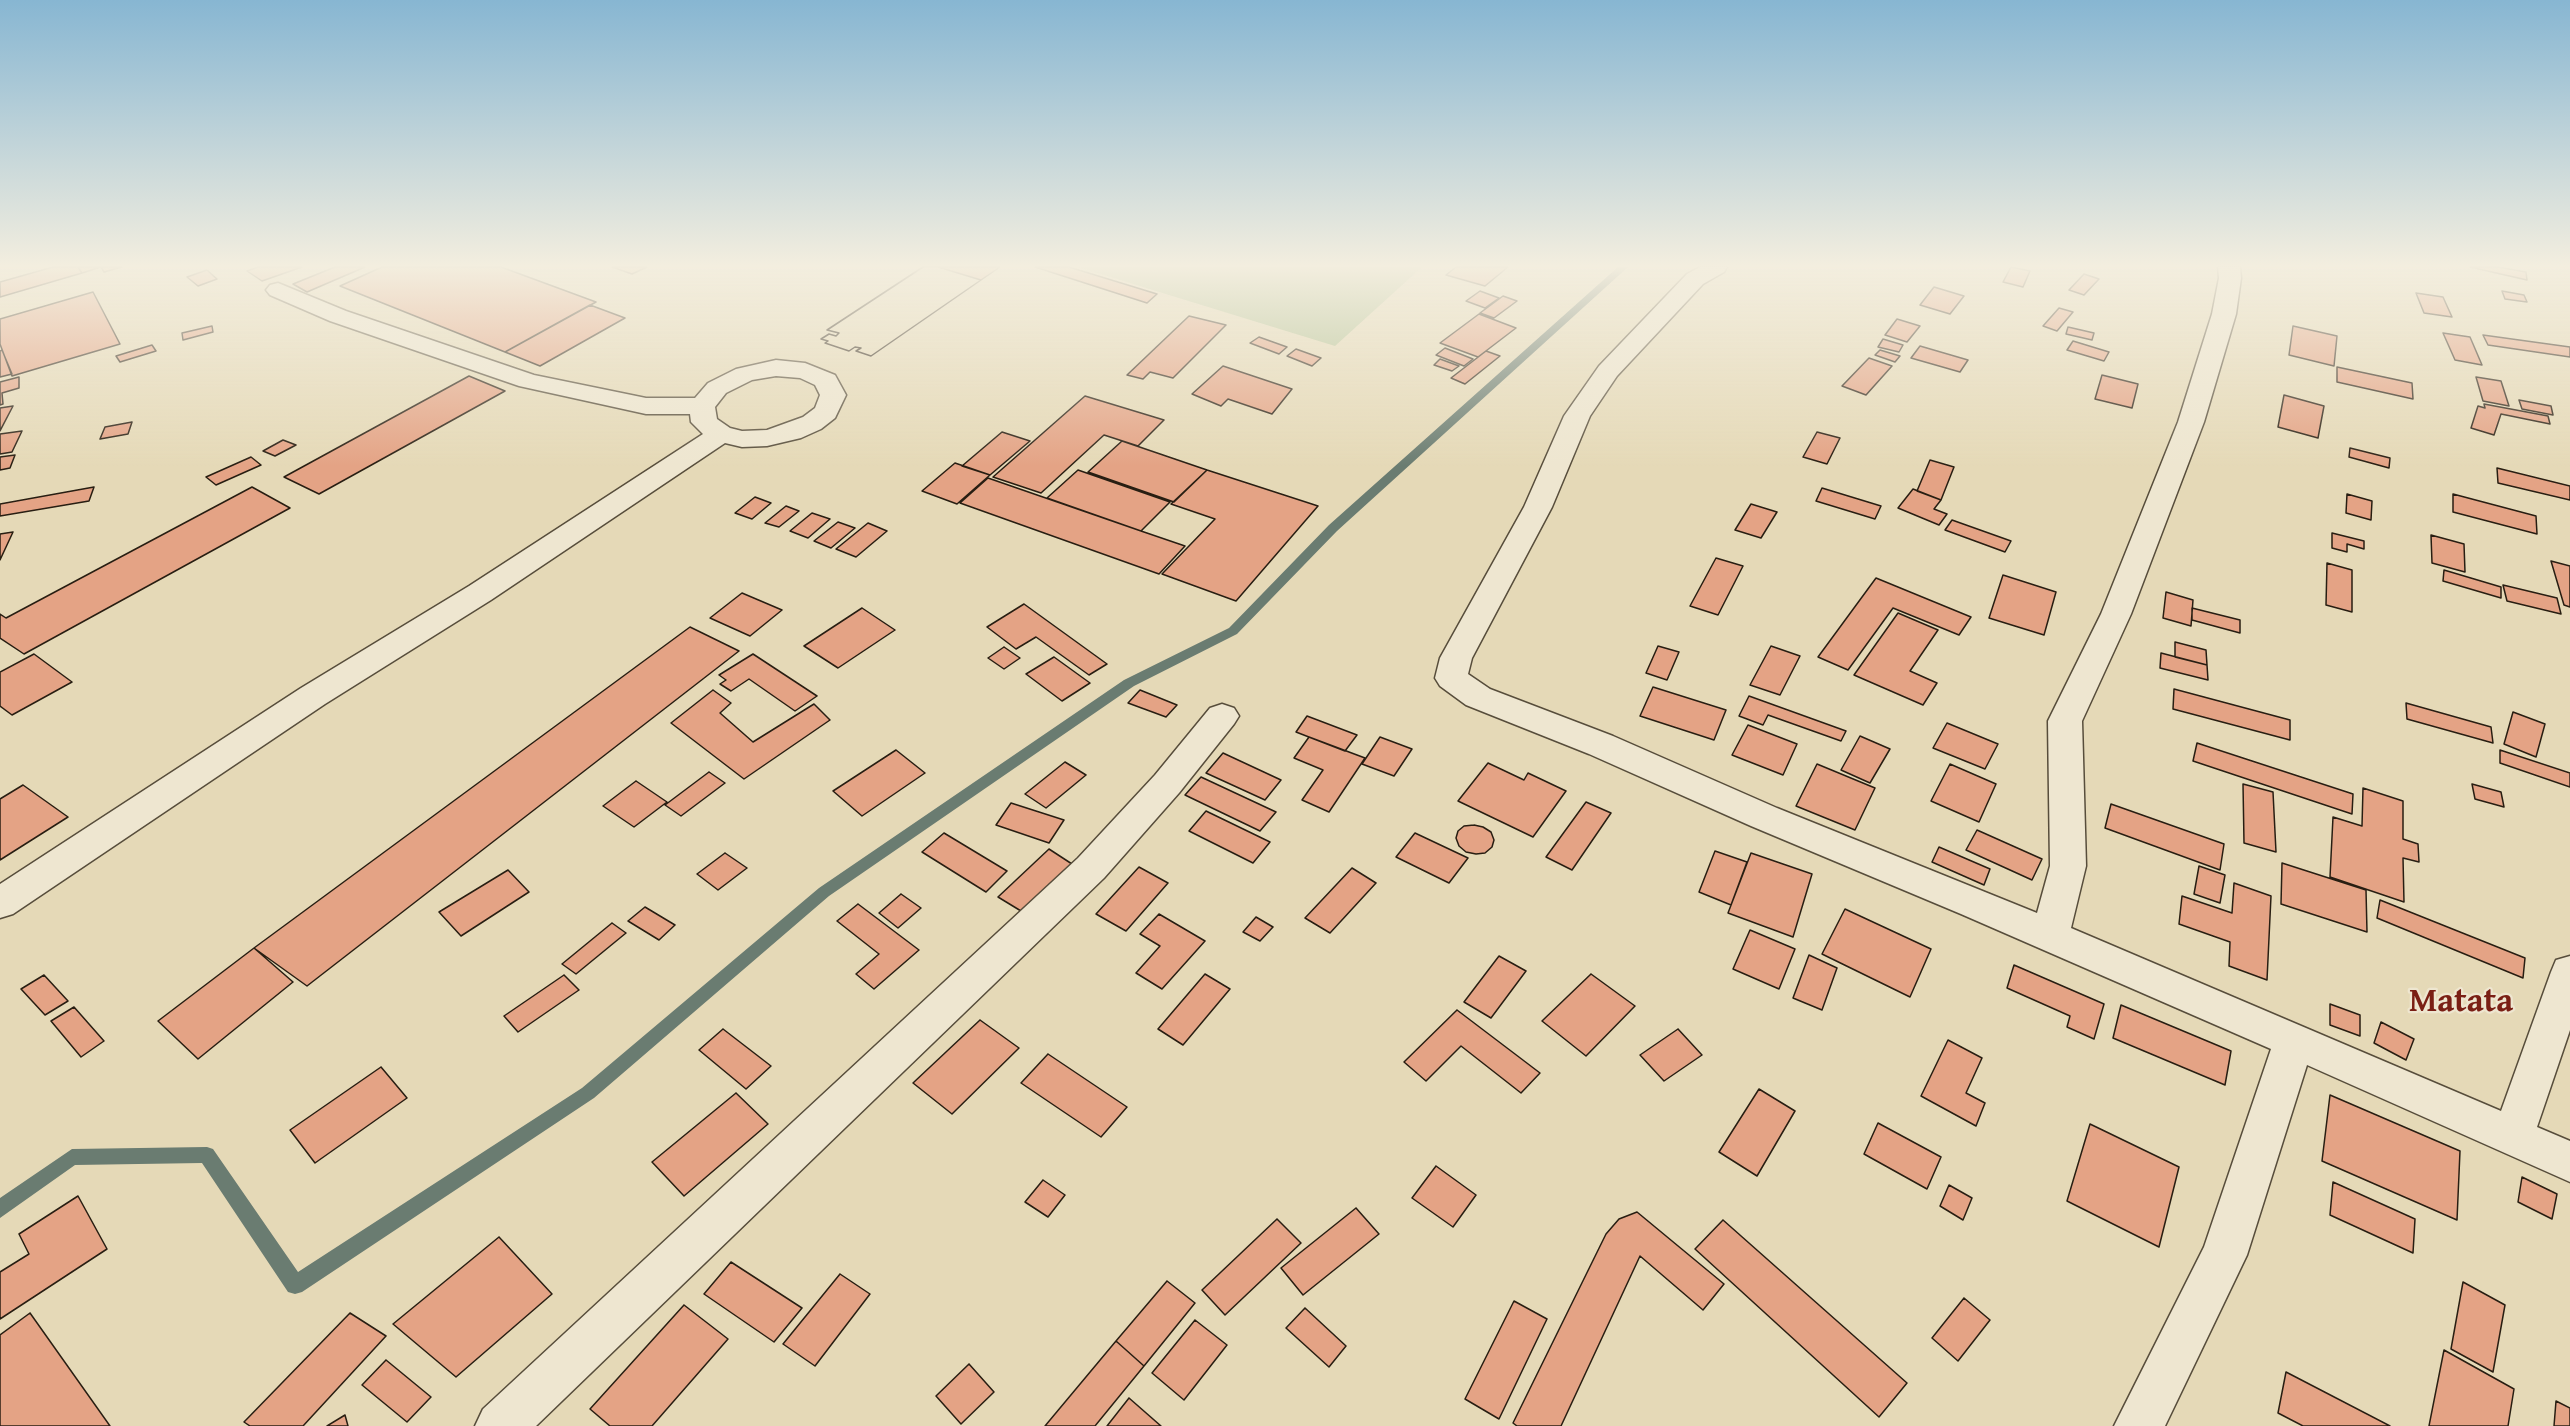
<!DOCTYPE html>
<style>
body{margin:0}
canvas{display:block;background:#e5d9b7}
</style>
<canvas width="2570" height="1426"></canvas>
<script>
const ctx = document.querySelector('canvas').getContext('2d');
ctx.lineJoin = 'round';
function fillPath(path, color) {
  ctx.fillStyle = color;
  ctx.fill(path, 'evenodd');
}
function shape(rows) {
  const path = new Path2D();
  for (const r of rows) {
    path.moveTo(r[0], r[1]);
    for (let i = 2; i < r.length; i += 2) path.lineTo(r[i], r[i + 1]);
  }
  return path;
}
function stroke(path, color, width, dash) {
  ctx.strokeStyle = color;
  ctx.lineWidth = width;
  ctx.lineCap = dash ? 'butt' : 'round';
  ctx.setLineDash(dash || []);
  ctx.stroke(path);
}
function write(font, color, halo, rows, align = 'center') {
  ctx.font = font + ' "Gentium Book Plus",serif';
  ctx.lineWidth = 4.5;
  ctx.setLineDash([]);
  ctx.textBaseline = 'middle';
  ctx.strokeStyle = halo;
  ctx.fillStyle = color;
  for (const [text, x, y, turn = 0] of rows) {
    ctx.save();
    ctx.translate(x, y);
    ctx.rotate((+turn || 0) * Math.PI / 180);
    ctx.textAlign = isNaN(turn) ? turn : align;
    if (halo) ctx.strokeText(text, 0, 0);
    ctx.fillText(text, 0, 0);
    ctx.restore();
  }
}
fillPath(shape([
 [1078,267,1422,267,1335,346]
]), '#afc092');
fillPath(shape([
 [1618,267,1628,267,1337,531,1237,634,1134,686,829,896,594,1098,302,1292,295,1294,288,1292,202,1163,75,1165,0,1218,0,1198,72,1149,207,1147,213,1149,298,1272,582,1088,819,888,1124,680,1229,628,1329,525,1618,267]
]), '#6a7c71');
const building = shape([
 [53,267,78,267,82,273,0,297,0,282,53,267],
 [78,267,122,267,104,272,101,267,82,273,78,267],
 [258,267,302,267,262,281,247,271,258,267],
 [335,267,365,267,307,292,293,284,335,267],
 [382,267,501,267,596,302,505,352,340,286,382,267],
 [612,267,647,267,632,274,612,267],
 [923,267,938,267,981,280,871,356,856,351,861,348,855,347,849,351,825,343,828,341,821,339,829,334,836,336,839,333,827,330,923,267],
 [923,267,938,267,981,280,871,356,856,351,861,348,855,347,849,351,825,343,828,341,821,339,829,334,836,336,839,333,827,330,923,267],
 [938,267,1000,267,981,280,938,267],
 [1035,267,1069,267,1157,294,1147,303,1035,267],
 [1456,267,1508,267,1485,286,1446,275,1456,267],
 [2011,267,2030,271,2023,287,2003,282,2011,267],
 [2470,267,2498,267,2526,272,2527,280,2470,267],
 [207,270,217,279,198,286,187,277,207,270],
 [2084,274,2099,279,2084,295,2069,290,2084,274],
 [1934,287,1964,296,1950,314,1920,305,1934,287],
 [1480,291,1499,298,1485,308,1466,301,1480,291],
 [2502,291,2524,295,2527,302,2505,299,2502,291],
 [93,292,120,344,12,376,0,344,0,319,93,292],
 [2416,293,2443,297,2452,317,2424,313,2416,293],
 [1503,296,1517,301,1494,318,1480,313,1503,296],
 [590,305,625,318,540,366,505,352,590,305],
 [2059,308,2073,312,2057,331,2043,326,2059,308],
 [1479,314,1516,328,1478,357,1440,343,1479,314],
 [1189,316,1226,325,1173,378,1150,372,1143,379,1127,375,1189,316],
 [1897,319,1920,326,1907,342,1885,335,1897,319],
 [212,326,213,332,183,340,182,333,212,326],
 [2293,326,2337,336,2334,366,2289,355,2293,326],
 [2068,327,2094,333,2092,340,2066,334,2068,327],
 [2443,333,2470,337,2482,365,2455,360,2443,333],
 [2483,335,2570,347,2570,357,2488,345,2483,335],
 [1259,337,1287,347,1279,354,1250,343,1259,337],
 [1883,339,1903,345,1899,352,1878,347,1883,339],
 [2073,341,2109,352,2104,361,2067,350,2073,341],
 [152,345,156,351,120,362,116,356,152,345],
 [1920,346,1968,360,1960,372,1911,358,1920,346],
 [1445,348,1473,359,1464,366,1436,355,1445,348],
 [1296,349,1321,358,1312,366,1287,356,1296,349],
 [2,350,12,374,0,377,0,351,2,350],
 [1880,350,1900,356,1895,362,1875,355,1880,350],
 [1486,351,1500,356,1465,384,1451,378,1486,351],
 [1869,358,1892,366,1866,395,1842,386,1869,358],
 [1440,359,1459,366,1452,371,1434,365,1440,359],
 [1223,366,1292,389,1272,414,1228,399,1221,406,1192,394,1223,366],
 [2337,367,2412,383,2413,399,2337,382,2337,367],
 [2102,375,2138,384,2132,408,2095,399,2102,375],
 [469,376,505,391,319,494,284,477,469,376],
 [19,377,19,388,2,393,3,404,0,405,0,382,19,377],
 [2476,377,2501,381,2509,406,2483,401,2476,377],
 [2284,395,2324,406,2318,438,2278,427,2284,395],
 [1085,396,1164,420,1138,446,1104,435,1041,493,993,477,1085,396],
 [2519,400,2551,406,2553,415,2522,409,2519,400],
 [2484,404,2548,416,2550,424,2501,414,2494,435,2471,428,2478,406,2485,408,2484,404],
 [13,406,0,431,0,408,13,406],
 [132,422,128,434,100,439,105,427,132,422],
 [22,431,12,452,0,454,0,434,22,431],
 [1002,432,1030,441,990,475,962,466,1002,432],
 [1817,432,1840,438,1827,464,1803,457,1817,432],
 [283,440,296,445,275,456,263,451,283,440],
 [1122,441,1207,470,1174,502,1088,472,1122,441],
 [2350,448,2390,458,2389,468,2349,457,2350,448],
 [15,455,10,468,0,470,0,457,15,455],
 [251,457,261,465,216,485,206,477,251,457],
 [1930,460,1954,467,1941,500,1917,491,1930,460],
 [955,463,990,475,957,504,922,491,955,463],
 [2497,468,2570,486,2570,500,2498,483,2497,468],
 [1078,470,1170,502,1141,531,1047,498,1078,470],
 [1207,470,1318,506,1236,601,1162,574,1215,519,1171,504,1207,470],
 [988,478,1141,531,1185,546,1159,574,960,503,988,478],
 [94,487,89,501,0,516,0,504,94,487],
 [252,487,290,508,24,654,0,638,0,614,6,618,252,487],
 [1822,488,1881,506,1875,519,1816,501,1822,488],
 [1913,489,1941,500,1934,509,1947,514,1939,525,1898,508,1913,489],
 [2347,494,2372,501,2371,520,2346,513,2347,494],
 [2453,494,2536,516,2537,534,2453,512,2453,494],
 [755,497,771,503,752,519,735,513,755,497],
 [1751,504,1777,512,1761,538,1735,530,1751,504],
 [786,506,799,511,779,527,765,523,786,506],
 [812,513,830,519,808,538,790,531,812,513],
 [1952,520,2011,541,2005,552,1945,530,1952,520],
 [838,522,855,528,831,548,814,541,838,522],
 [868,523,887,531,856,557,836,549,868,523],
 [13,532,0,560,0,534,13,532],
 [2332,533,2364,541,2364,549,2347,544,2347,552,2332,548,2332,533],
 [2431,535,2464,544,2465,572,2432,563,2431,535],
 [1716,558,1743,566,1718,615,1690,606,1716,558],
 [2551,561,2570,566,2570,607,2564,605,2551,561],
 [2327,563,2352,570,2352,612,2326,605,2327,563],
 [2444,570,2501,587,2501,598,2443,581,2444,570],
 [2003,575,2056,592,2044,635,1989,618,2003,575],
 [1876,578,1971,617,1959,635,1893,608,1848,670,1818,657,1876,578],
 [2503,585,2557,598,2561,614,2507,601,2503,585],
 [2166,592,2193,600,2191,626,2163,618,2166,592],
 [742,593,782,610,750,636,710,618,742,593],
 [1024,604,1107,664,1089,675,1036,637,1016,649,987,627,1024,604],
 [862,608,895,630,838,668,804,646,862,608],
 [2192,608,2240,620,2240,633,2192,620,2192,608],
 [1898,613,1938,630,1910,671,1937,683,1923,705,1854,675,1898,613],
 [690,627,739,651,307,986,254,948,690,627],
 [2175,642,2206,650,2207,665,2175,657,2175,642],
 [1658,646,1679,652,1667,680,1646,673,1658,646],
 [1771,646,1800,656,1780,695,1750,685,1771,646],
 [1004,647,1020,658,1004,669,988,658,1004,647],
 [2161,653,2207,665,2208,680,2160,668,2161,653],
 [34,654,72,682,12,715,0,706,0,672,34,654],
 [753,654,817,696,795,711,749,679,731,691,720,684,726,680,719,675,753,654],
 [1054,657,1090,683,1062,701,1026,674,1054,657],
 [1653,687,1726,710,1714,740,1640,716,1653,687],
 [2174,689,2290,720,2290,740,2173,709,2174,689],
 [713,690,731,703,720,713,753,742,814,704,830,720,744,779,671,723,713,690],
 [1140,690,1177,705,1166,717,1128,703,1140,690],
 [1749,696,1846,731,1841,741,1768,715,1763,725,1739,716,1749,696],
 [2406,703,2491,727,2493,743,2407,719,2406,703],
 [2513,712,2545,724,2536,757,2504,744,2513,712],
 [1307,716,1357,735,1345,751,1296,732,1307,716],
 [1947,723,1998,744,1985,769,1933,748,1947,723],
 [1748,725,1797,744,1783,775,1732,755,1748,725],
 [1860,736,1890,749,1870,783,1841,770,1860,736],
 [1309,737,1365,758,1329,812,1302,800,1323,770,1294,758,1309,737],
 [1380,737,1412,749,1394,776,1362,764,1380,737],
 [2197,743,2353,794,2352,814,2193,761,2197,743],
 [896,750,925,773,862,816,833,791,896,750],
 [2500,750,2570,773,2570,787,2500,763,2500,750],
 [1223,753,1281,780,1265,800,1206,773,1223,753],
 [1065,762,1086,775,1046,808,1025,794,1065,762],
 [1488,763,1524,780,1528,773,1566,791,1533,837,1458,801,1488,763],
 [1817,764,1875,788,1855,830,1796,806,1817,764],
 [1950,764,1996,784,1979,822,1931,801,1950,764],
 [709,772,725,783,681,816,665,805,709,772],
 [1201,777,1276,812,1260,831,1185,795,1201,777],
 [636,781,667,802,634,827,603,806,636,781],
 [2243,784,2273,792,2276,852,2244,843,2243,784],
 [2472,784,2501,792,2504,807,2475,799,2472,784],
 [23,785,68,817,0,860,0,799,23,785],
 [2363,788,2403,801,2403,839,2418,844,2419,862,2403,858,2404,902,2330,877,2333,817,2362,826,2363,788],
 [1586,802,1611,813,1572,870,1546,857,1586,802],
 [1011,803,1064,820,1049,843,996,825,1011,803],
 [2111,804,2224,844,2220,870,2105,828,2111,804],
 [1206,811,1270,842,1253,863,1189,831,1206,811],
 [1474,825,1483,827,1491,832,1494,840,1492,847,1485,853,1476,854,1466,852,1459,846,1456,838,1458,831,1464,826,1474,825],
 [1977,830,2042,859,2032,880,1966,850,1977,830],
 [944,833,1007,871,986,892,922,852,944,833],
 [1415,833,1468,858,1449,883,1396,857,1415,833],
 [1939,847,1990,869,1984,885,1932,862,1939,847],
 [1049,849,1072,864,1021,911,998,897,1049,849],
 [1715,851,1747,862,1731,905,1699,892,1715,851],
 [725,853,747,868,718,890,697,874,725,853],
 [1751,853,1812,874,1793,937,1728,913,1751,853],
 [2282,863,2366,890,2367,932,2281,904,2282,863],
 [2199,866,2225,875,2220,903,2194,894,2199,866],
 [1139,867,1168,883,1126,931,1096,914,1139,867],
 [1352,868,1376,883,1330,933,1305,918,1352,868],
 [508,870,529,892,461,936,439,912,508,870],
 [2234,883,2271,896,2267,980,2229,966,2230,942,2179,924,2182,896,2232,913,2234,883],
 [901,894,921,908,898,928,879,913,901,894],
 [2380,900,2525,958,2523,978,2377,918,2380,900],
 [858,904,919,950,874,989,856,974,879,954,837,921,858,904],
 [645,907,675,925,659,940,628,921,645,907],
 [1845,909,1931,949,1910,997,1822,954,1845,909],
 [1159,914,1205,941,1162,989,1136,973,1160,946,1140,934,1159,914],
 [1256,917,1273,927,1260,941,1243,932,1256,917],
 [612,923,626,933,576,974,562,964,612,923],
 [1750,930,1795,949,1779,989,1733,969,1750,930],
 [254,948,293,982,198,1059,158,1021,254,948],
 [1809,955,1837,968,1822,1010,1793,998,1809,955],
 [1499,956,1526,971,1491,1018,1464,1002,1499,956],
 [2014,965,2104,1004,2094,1039,2067,1027,2070,1016,2007,988,2014,965],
 [1205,974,1230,989,1183,1045,1158,1029,1205,974],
 [1591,974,1635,1006,1586,1056,1542,1021,1591,974],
 [44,975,68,1001,45,1015,21,989,44,975],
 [564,975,579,990,518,1032,504,1016,564,975],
 [2330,1004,2360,1015,2360,1036,2330,1025,2330,1004],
 [2121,1005,2231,1051,2225,1085,2113,1038,2121,1005],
 [74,1007,104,1041,81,1057,51,1021,74,1007],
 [1457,1010,1540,1073,1521,1093,1461,1046,1426,1081,1404,1062,1457,1010],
 [980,1020,1019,1048,952,1114,913,1083,980,1020],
 [2381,1022,2414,1039,2406,1060,2374,1043,2381,1022],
 [723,1029,771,1066,746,1089,699,1050,723,1029],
 [1678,1029,1702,1055,1664,1081,1640,1055,1678,1029],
 [1948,1040,1982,1058,1966,1093,1985,1103,1976,1126,1921,1096,1948,1040],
 [1048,1054,1127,1107,1101,1137,1021,1083,1048,1054],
 [381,1067,407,1098,315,1163,290,1130,381,1067],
 [1759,1089,1795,1111,1757,1176,1719,1152,1759,1089],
 [736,1093,768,1124,684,1196,652,1162,736,1093],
 [2330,1095,2460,1151,2457,1220,2322,1161,2330,1095],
 [1878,1123,1941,1157,1927,1189,1864,1154,1878,1123],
 [2090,1124,2179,1167,2159,1247,2067,1201,2090,1124],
 [1436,1166,1476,1195,1453,1227,1412,1198,1436,1166],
 [2522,1177,2557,1194,2552,1219,2518,1202,2522,1177],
 [1043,1180,1065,1195,1048,1217,1025,1202,1043,1180],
 [2333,1182,2415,1219,2413,1253,2330,1215,2333,1182],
 [1949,1185,1972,1198,1963,1220,1940,1206,1949,1185],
 [78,1196,107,1249,0,1319,0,1272,29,1254,19,1234,78,1196],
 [1356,1208,1379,1234,1303,1295,1281,1268,1356,1208],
 [1637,1212,1724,1284,1703,1310,1640,1256,1561,1426,1517,1426,1513,1423,1606,1234,1619,1219,1637,1212],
 [1277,1219,1301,1243,1225,1315,1202,1290,1277,1219],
 [1723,1220,1907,1383,1879,1417,1695,1249,1723,1220],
 [499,1237,552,1294,456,1377,393,1324,499,1237],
 [731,1262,802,1308,774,1342,704,1294,731,1262],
 [840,1274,870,1294,815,1366,783,1344,840,1274],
 [1167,1281,1195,1303,1144,1366,1116,1341,1167,1281],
 [2463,1282,2505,1305,2493,1372,2451,1349,2463,1282],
 [1964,1298,1990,1320,1958,1361,1932,1338,1964,1298],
 [1514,1301,1547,1319,1499,1419,1465,1399,1514,1301],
 [684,1305,728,1339,652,1426,610,1426,590,1409,684,1305],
 [1305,1308,1346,1346,1329,1367,1286,1328,1305,1308],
 [30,1313,110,1426,0,1426,0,1335,30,1313],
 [350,1313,386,1336,303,1426,250,1426,244,1422,350,1313],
 [1195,1320,1227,1345,1184,1400,1152,1373,1195,1320],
 [1116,1341,1144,1366,1095,1426,1045,1426,1116,1341],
 [2444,1350,2514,1389,2508,1426,2429,1426,2444,1350],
 [386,1360,431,1397,407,1422,362,1385,386,1360],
 [969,1364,994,1392,961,1424,936,1396,969,1364],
 [2286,1372,2390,1426,2303,1426,2278,1413,2286,1372],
 [1129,1398,1161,1426,1107,1426,1129,1398],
 [2556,1401,2570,1408,2570,1426,2554,1426,2556,1401],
 [345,1415,348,1426,327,1426,345,1415]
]);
fillPath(building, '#e4a385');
stroke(building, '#281e12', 1.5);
const minor = shape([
 [1700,267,1727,267,1724,272,1703,284,1617,376,1590,416,1552,507,1472,658,1468,674,1490,689,1613,736,1777,808,2037,913,2050,866,2048,721,2101,614,2178,422,2212,314,2219,278,2218,267,2240,267,2241,278,2236,314,2204,422,2131,614,2082,721,2086,866,2071,928,2501,1111,2551,972,2556,960,2570,956,2570,1030,2537,1127,2570,1141,2570,1182,2307,1065,2247,1255,2165,1426,2114,1426,2204,1247,2271,1049,1961,914,1751,826,1589,754,1466,705,1440,686,1435,678,1440,658,1524,507,1564,416,1599,366,1687,274,1700,267],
 [278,283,346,311,534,375,646,398,695,398,708,383,736,369,776,360,805,363,835,375,846,395,835,418,821,429,801,438,767,446,742,447,725,443,491,600,325,704,13,914,0,918,0,884,301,688,469,586,703,434,691,422,690,414,646,414,519,386,330,321,270,295,266,290,270,285,278,283],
 [776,376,800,378,815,385,820,395,815,408,803,417,767,430,742,431,730,428,717,419,715,407,726,393,752,380,776,376],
 [1222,704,1234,708,1239,716,1234,724,1179,793,1104,878,536,1426,475,1426,483,1409,1078,858,1155,775,1210,708,1222,704]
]);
stroke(minor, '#574d3b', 3);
fillPath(minor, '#eee6d0');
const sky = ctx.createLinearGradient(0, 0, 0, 466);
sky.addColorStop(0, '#87b6d2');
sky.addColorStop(0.57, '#f3eedf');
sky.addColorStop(1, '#f3eedf00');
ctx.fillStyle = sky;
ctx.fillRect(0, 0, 2570, 466);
write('bold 33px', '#7a1f14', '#eee6d0', [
 ["Matata",2461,1003]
]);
</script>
